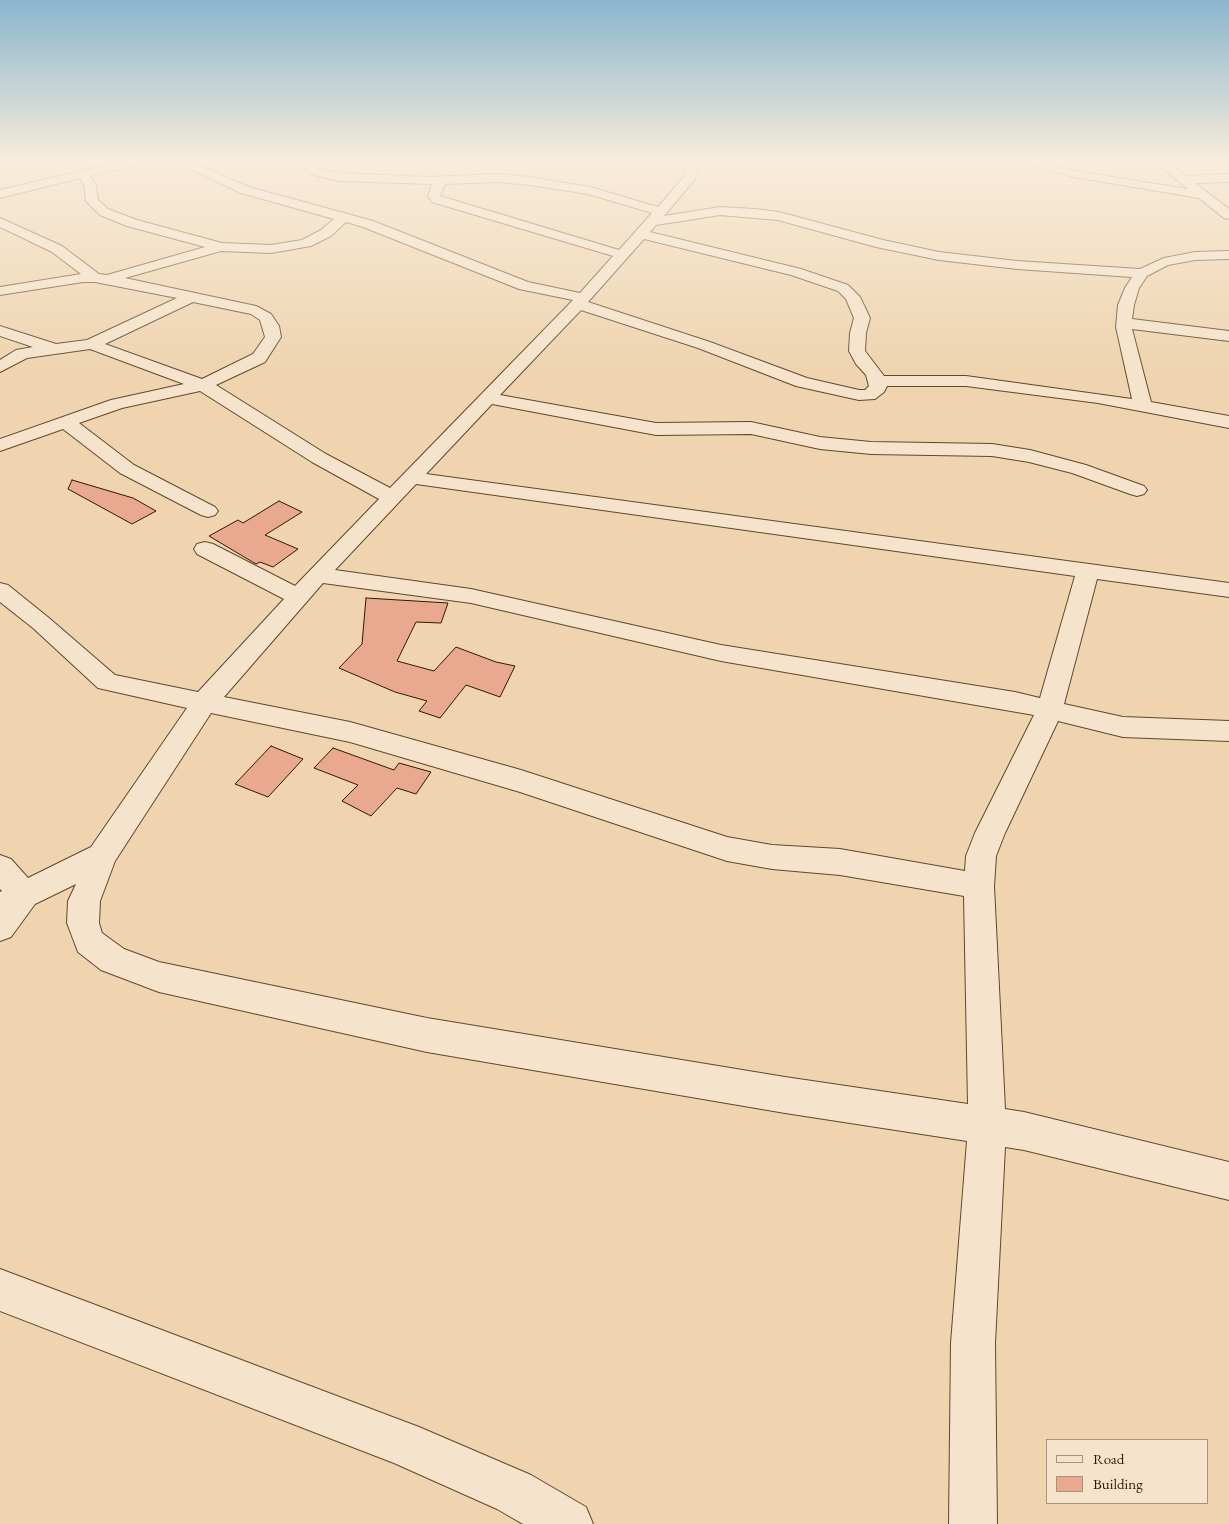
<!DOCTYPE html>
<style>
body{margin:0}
#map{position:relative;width:1229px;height:1524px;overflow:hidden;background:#efd4af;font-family:"EB Garamond",serif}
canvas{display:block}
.legend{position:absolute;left:1046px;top:1439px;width:162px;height:65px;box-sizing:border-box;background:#f5e3cb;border:1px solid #a7927a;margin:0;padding:6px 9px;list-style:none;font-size:15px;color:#311900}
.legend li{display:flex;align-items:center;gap:10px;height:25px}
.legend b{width:25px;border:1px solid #a7927a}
</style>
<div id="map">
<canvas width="1229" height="1524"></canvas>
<ul class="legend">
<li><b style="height:6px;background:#f5e3cb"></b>Road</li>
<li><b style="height:14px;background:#e9a98f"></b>Building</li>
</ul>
</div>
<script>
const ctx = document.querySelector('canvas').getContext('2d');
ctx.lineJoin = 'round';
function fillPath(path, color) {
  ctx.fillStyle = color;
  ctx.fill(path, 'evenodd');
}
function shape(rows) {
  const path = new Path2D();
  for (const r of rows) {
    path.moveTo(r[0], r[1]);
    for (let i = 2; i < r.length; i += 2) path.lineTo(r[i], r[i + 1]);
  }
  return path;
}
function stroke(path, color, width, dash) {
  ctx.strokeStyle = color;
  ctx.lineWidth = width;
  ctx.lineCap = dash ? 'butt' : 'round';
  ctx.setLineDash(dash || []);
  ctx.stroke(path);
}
const building = shape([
 [72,480,133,498,156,511,132,524,68,489,72,480],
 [279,501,302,512,265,535,298,549,273,567,260,562,256,564,209,536,238,520,243,523,279,501],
 [366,598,448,603,441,623,416,622,397,661,434,671,456,647,496,662,515,666,500,697,466,685,440,718,419,711,427,701,395,692,339,668,362,644,366,598],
 [271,746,303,759,268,797,235,784,271,746],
 [333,748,394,770,399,763,431,772,416,794,397,788,371,816,342,801,358,785,314,768,333,748]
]);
fillPath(building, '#e9a98f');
stroke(building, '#311900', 1);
const minor = shape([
 [128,160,148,160,146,162,90,176,96,185,98,200,108,209,137,220,222,243,271,245,302,240,321,230,334,219,241,193,171,160,187,160,249,187,373,221,528,282,580,293,613,256,432,202,428,196,432,184,339,181,314,175,291,160,305,160,322,170,339,173,429,177,498,174,530,177,590,187,658,207,683,178,687,166,666,163,660,160,701,160,695,179,664,216,720,207,755,209,779,212,883,240,939,252,1017,261,1140,269,1164,258,1195,252,1229,251,1229,259,1195,260,1168,265,1147,276,1139,288,1134,305,1132,319,1229,331,1229,341,1132,329,1151,402,1229,416,1229,428,1098,403,966,386,887,386,884,392,875,399,859,400,796,386,698,348,581,310,500,395,656,423,751,422,820,437,871,442,992,444,1030,450,1086,465,1144,486,1147,490,1144,494,1137,496,1130,494,1072,473,1029,462,992,456,871,454,820,449,751,434,656,435,492,404,426,474,1229,583,1229,597,1097,579,1064,704,1123,717,1229,721,1229,741,1123,737,1058,721,1005,833,996,856,994,886,1005,1109,1024,1112,1229,1162,1229,1200,1024,1150,1005,1147,995,1343,997,1524,949,1524,951,1343,967,1141,785,1113,427,1052,159,992,101,970,78,952,67,923,68,901,76,884,35,904,11,937,0,941,0,892,2,891,0,889,0,855,11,859,28,878,91,847,187,708,98,688,33,628,0,602,0,583,8,585,49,618,115,675,198,692,284,599,197,554,194,549,197,544,205,542,213,544,295,586,379,499,312,462,200,391,122,408,79,423,134,465,215,507,218,511,215,515,208,517,201,515,120,473,63,429,0,451,0,439,111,400,184,384,90,349,27,358,0,372,0,360,16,350,33,347,0,336,0,326,56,344,87,340,177,298,95,282,83,282,0,295,0,287,81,274,52,252,0,227,0,218,62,246,99,274,107,275,205,247,127,226,100,215,86,201,84,185,80,178,0,198,0,190,128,160],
 [498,182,530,185,588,194,652,213,619,250,440,196,445,184,498,182],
 [720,215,778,220,876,247,939,260,1017,269,1132,277,1125,288,1118,305,1116,327,1132,399,966,376,884,376,865,351,866,333,870,318,860,297,848,285,801,269,650,232,656,225,720,215],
 [346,222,363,227,519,289,573,300,390,488,326,454,216,385,265,362,281,337,279,326,271,314,256,306,125,278,221,251,271,253,311,246,331,236,346,222],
 [644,239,791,275,838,291,846,299,854,318,850,333,849,351,856,364,866,375,869,386,865,390,859,390,807,378,710,342,588,302,644,239],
 [193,302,251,314,260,320,265,337,253,354,202,379,105,344,193,302],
 [416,484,1075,576,1040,698,1015,692,721,645,471,589,335,570,416,484],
 [323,583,471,603,721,661,1034,715,975,833,966,856,965,871,840,849,772,845,727,837,521,770,350,722,224,697,323,583],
 [211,713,350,742,520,792,727,861,772,869,840,875,964,896,968,1104,785,1077,427,1018,159,962,124,949,102,933,99,923,100,901,115,861,211,713],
 [1023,160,1038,160,1075,171,1188,189,1152,160,1165,160,1186,176,1229,174,1229,182,1195,183,1229,209,1229,219,1224,218,1199,198,1074,177,1033,166,1023,160],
 [0,1269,419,1427,531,1475,586,1507,593,1524,523,1524,497,1509,394,1463,0,1311,0,1269]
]);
stroke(minor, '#60482c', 2);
fillPath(minor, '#f5e3cb');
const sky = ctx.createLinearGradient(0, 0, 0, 373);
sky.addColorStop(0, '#89b6ce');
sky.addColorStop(0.43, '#f8ecdb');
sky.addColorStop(1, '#f8ecdb00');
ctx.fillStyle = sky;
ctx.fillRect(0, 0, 1229, 373);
</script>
